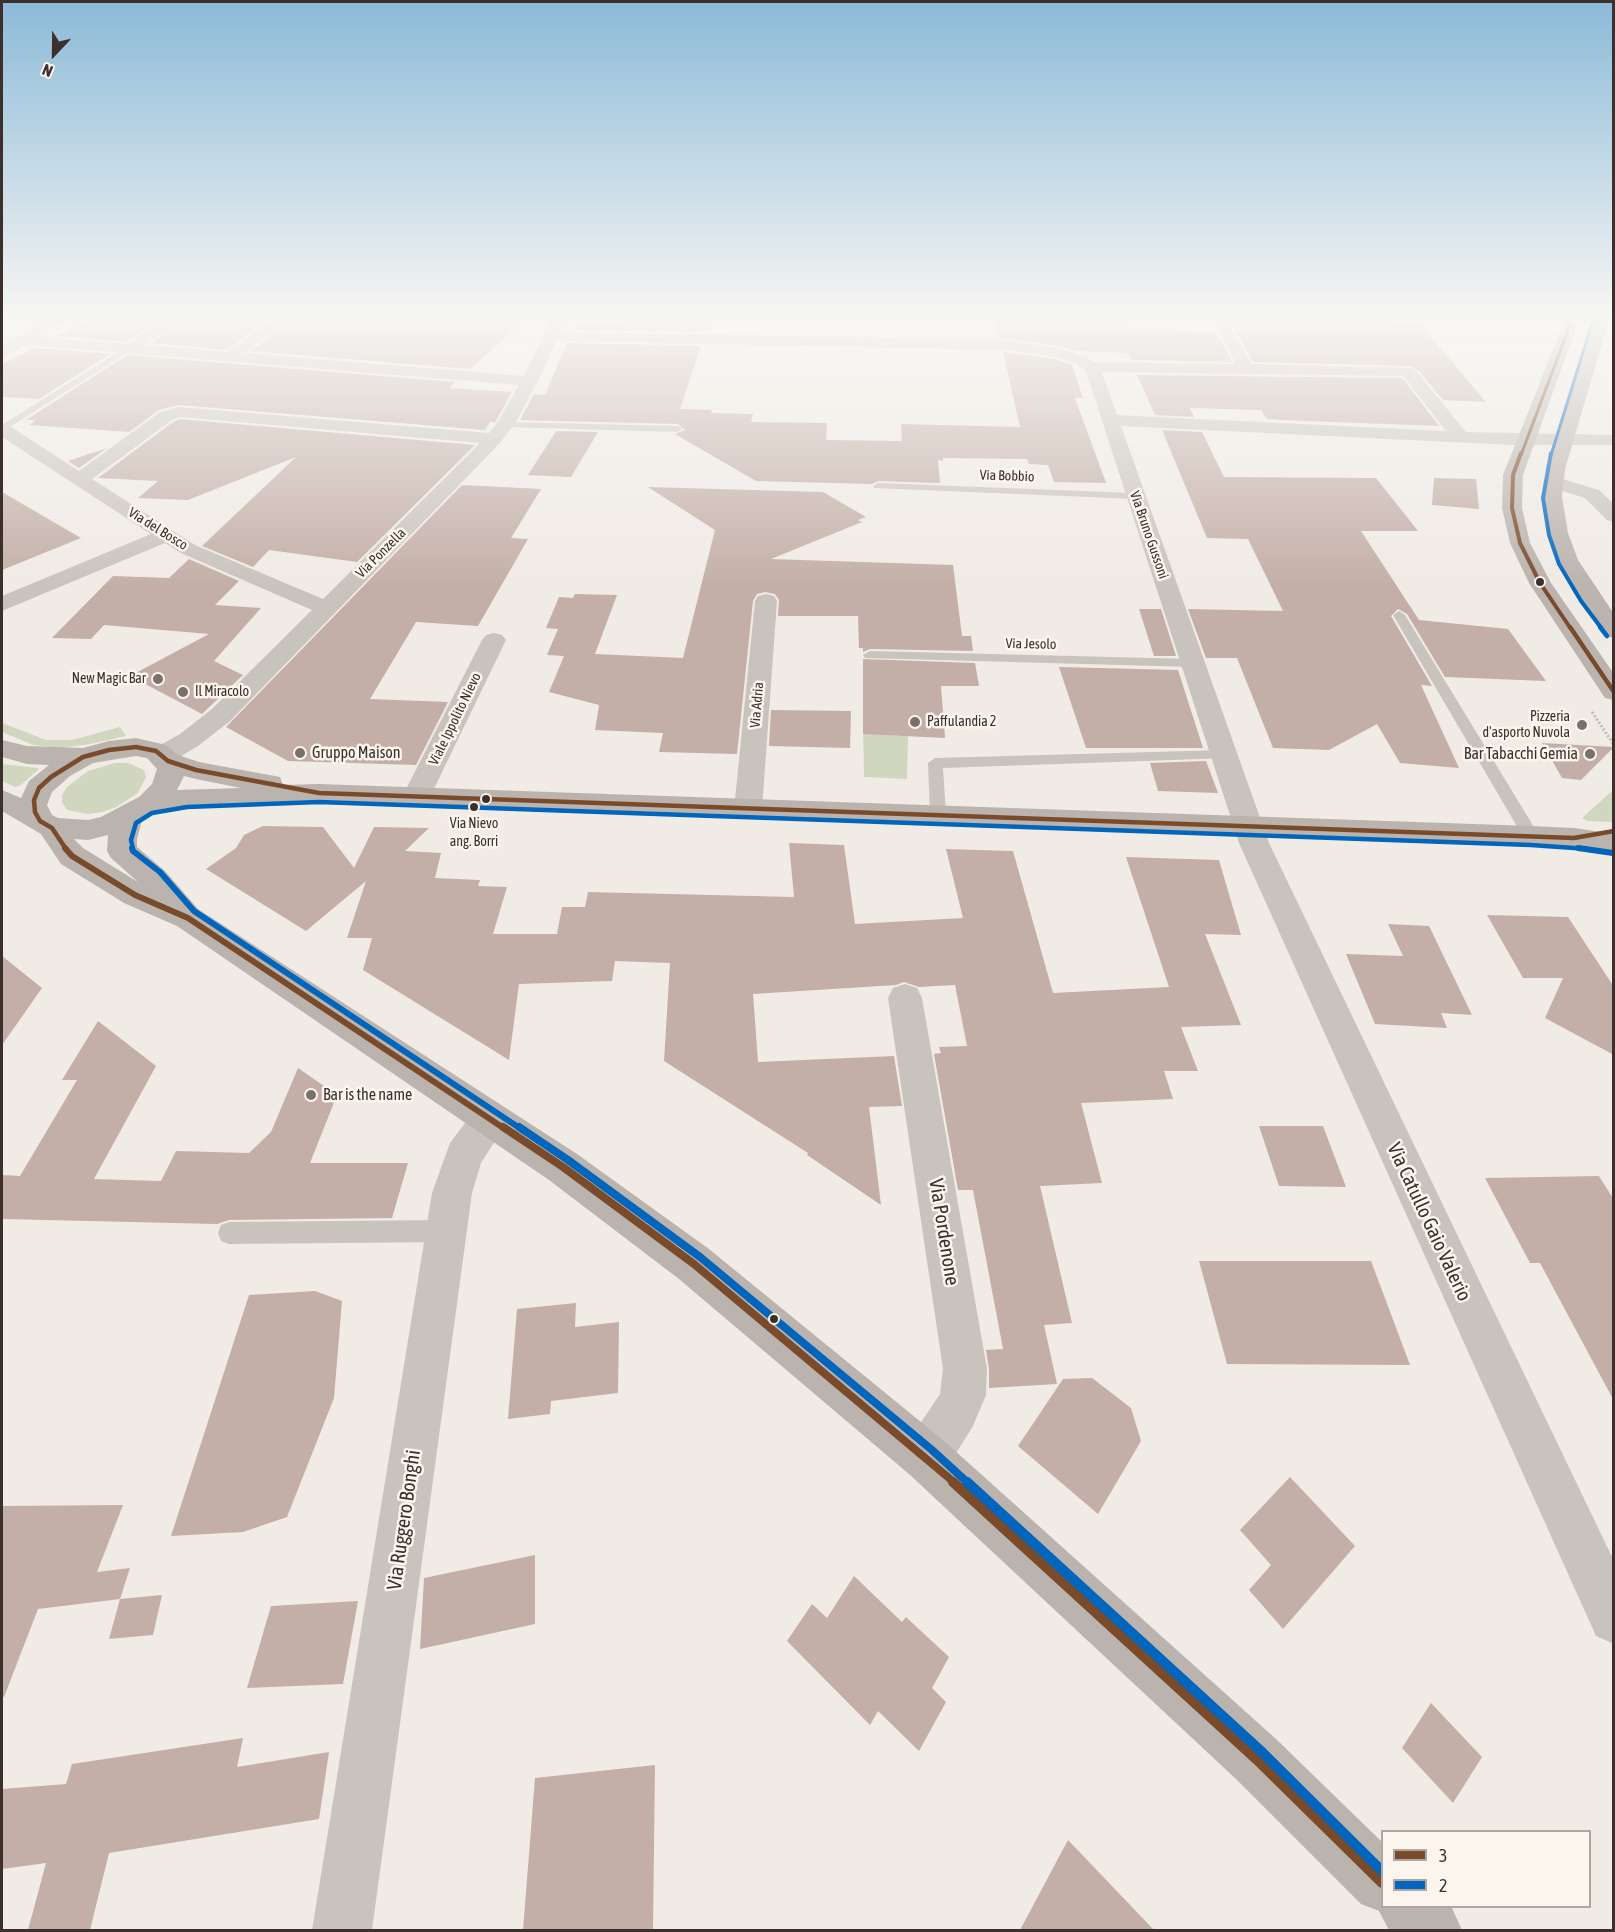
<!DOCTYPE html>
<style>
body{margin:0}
#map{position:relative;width:1615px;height:1932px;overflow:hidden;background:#f0ebe5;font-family:"Asap Condensed",sans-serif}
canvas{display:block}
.frame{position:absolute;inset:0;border:3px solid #3b302b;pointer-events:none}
.legend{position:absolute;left:1381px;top:1830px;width:210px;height:78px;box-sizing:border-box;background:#fbf5ee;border:2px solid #aea6a0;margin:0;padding:8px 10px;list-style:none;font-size:18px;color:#3b302b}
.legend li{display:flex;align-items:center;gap:12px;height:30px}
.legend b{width:30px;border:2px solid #aea6a0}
.north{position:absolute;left:24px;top:24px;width:60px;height:60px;-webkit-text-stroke:4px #fbf5ee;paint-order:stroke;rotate:202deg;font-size:16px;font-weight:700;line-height:24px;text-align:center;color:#3b302b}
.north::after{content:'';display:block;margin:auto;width:21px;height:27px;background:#3b302b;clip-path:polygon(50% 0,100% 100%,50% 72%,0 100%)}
</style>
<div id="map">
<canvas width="1615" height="1932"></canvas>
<div class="frame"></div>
<ul class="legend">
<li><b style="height:8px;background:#7a4b2a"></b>3</li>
<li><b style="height:8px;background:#0065bd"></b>2</li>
</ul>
<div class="north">N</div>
</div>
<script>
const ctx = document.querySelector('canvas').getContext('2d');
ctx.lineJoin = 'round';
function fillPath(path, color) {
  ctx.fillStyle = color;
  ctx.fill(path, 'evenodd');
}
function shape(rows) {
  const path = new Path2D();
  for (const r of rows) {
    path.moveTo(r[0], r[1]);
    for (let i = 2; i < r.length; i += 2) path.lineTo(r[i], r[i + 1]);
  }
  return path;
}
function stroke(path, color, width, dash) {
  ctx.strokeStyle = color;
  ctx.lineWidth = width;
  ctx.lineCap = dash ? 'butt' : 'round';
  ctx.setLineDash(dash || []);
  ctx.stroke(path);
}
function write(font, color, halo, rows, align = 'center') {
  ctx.font = font + ' "Asap Condensed",sans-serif';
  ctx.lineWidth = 5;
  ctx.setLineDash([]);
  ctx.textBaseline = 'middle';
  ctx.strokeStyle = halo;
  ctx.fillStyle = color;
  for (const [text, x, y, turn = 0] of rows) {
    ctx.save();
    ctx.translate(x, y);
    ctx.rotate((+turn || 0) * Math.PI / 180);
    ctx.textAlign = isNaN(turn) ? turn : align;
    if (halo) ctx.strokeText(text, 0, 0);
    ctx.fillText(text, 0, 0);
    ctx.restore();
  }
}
fillPath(shape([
 [863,718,886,719,886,735,908,736,907,779,864,777],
 [2,723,46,740,72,740,120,727,126,736,90,744,60,748,33,745,2,732],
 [115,763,128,763,144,770,146,777,138,793,116,807,102,812,88,814,67,810,62,803,62,795,67,787,88,771],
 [2,764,37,768,39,769,21,785,15,787,2,781],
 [1613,790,1613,822,1587,821,1582,818]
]), '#d1d6bf');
fillPath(shape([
 [95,317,165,317,126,342,57,336],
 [188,317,199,317,267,321,226,350,151,343],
 [294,317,529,317,470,369,251,351],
 [631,317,711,317,705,332,573,330,575,324,584,325,585,322,622,323,629,320],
 [995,317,1125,319,1130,330,1216,332,1232,362,1132,360,1129,353,1074,351,1059,346,1000,338],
 [1223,317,1391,317,1396,323,1420,324,1486,402,1443,400,1419,371,1409,366,1253,362,1234,329,1275,329,1281,324,1275,321,1229,321,1219,318],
 [567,343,701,346,680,409,712,410,711,413,753,414,751,422,827,423,826,440,902,441,901,424,1020,427,1003,352,1055,359,1072,365,1083,398,1075,398,1106,483,1054,482,1048,465,1029,464,1027,459,943,458,943,461,938,460,940,483,878,481,872,484,756,481,675,434,685,430,678,424,520,420,534,394,545,395],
 [34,348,110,354,39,399,2,397,2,364],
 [127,355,455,382,449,388,512,392,497,419,495,422,490,422,485,430,179,405,159,410,129,432,29,425,36,420,26,420],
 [1137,375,1400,378,1404,380,1439,426,1280,420,1267,419,1261,410,1190,408,1194,417,1155,415],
 [180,419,475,445,357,562,269,550,253,567,202,546,296,457,188,500,138,498,158,481,98,478,173,422],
 [1162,430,1202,432,1224,477,1376,478,1418,531,1361,531,1419,620,1508,629,1546,681,1445,677,1407,614,1398,609,1391,616,1432,686,1421,685,1459,768,1400,763,1377,724,1329,750,1273,748,1237,658,1206,658,1188,609,1283,611,1248,539,1207,538],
 [556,431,598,432,571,477,528,475],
 [107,448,79,468,68,461],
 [1434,478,1476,479,1479,509,1432,505],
 [462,485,541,489,511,538,528,539,478,626,416,622,370,699,448,702,416,765,288,761,226,727],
 [648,487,823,492,866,517,858,520,862,522,771,559,953,565,962,636,971,636,973,651,870,649,863,652,863,648,859,648,858,616,778,616,779,600,775,594,765,592,757,594,753,601,737,754,659,752,663,733,595,730,599,705,549,692,564,656,547,655,558,629,546,628,559,597,573,598,575,594,617,595,595,654,683,658,715,530],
 [2,492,81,538,2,570],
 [189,559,239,581,215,605,261,608,214,661,243,675,202,714,130,676,209,634,104,625,91,639,52,638,113,576,169,578],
 [1139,609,1161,609,1176,656,1154,656],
 [863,659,975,663,979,686,941,686,945,738,863,734],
 [1059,667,1178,670,1203,748,1086,748],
 [771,710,851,711,850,748,769,746],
 [1542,743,1614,747,1581,780,1562,778],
 [1206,761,1218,793,1158,791,1150,763],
 [263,826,323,827,354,868,374,827,429,828,405,851,441,853,435,878,480,880,478,886,507,887,493,934,557,934,562,907,585,907,588,892,794,897,789,843,844,845,855,924,963,918,946,849,1013,851,1053,993,1169,987,1126,857,1219,860,1241,935,1205,934,1241,1025,1181,1027,1198,1071,1164,1071,1173,1099,1081,1103,1102,1183,1040,1186,1072,1323,1044,1325,1057,1384,989,1388,989,1369,986,1350,1003,1349,973,1190,958,1190,934,1054,941,1053,939,1047,967,1046,955,985,919,987,904,982,896,985,753,994,758,1062,894,1056,902,1106,869,1107,881,1205,807,1155,808,1153,664,1061,670,963,615,961,612,981,519,984,509,1060,363,970,372,938,347,938,366,881,306,931,206,869,236,848,244,835],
 [1487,915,1568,917,1614,987,1614,1055,1545,1018,1563,978,1523,978],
 [1388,924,1429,926,1472,1015,1441,1013,1447,1028,1375,1024,1346,954,1403,956],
 [2,956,42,988,2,1045],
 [98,1021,156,1066,94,1179,161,1181,176,1151,249,1153,271,1132,298,1068,337,1095,310,1163,408,1163,392,1218,229,1220,217,1224,2,1219,2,1175,20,1176,77,1080,62,1080],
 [1259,1126,1323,1126,1346,1187,1279,1186],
 [1599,1176,1614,1200,1614,1401,1540,1263,1530,1263,1485,1178],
 [1199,1261,1371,1261,1410,1365,1227,1364],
 [315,1291,342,1301,334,1398,287,1517,243,1532,171,1536,249,1295],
 [576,1303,575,1327,619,1322,618,1393,551,1401,550,1414,508,1419,517,1309],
 [1092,1378,1131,1408,1141,1441,1098,1514,1018,1446,1063,1379],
 [1290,1477,1355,1546,1283,1629,1249,1590,1271,1565,1240,1530],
 [123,1505,97,1572,130,1568,120,1599,38,1609,4,1697,2,1696,2,1506],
 [535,1555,535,1624,420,1649,424,1578],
 [854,1576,902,1622,906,1617,949,1657,932,1688,946,1702,919,1751,878,1711,870,1725,787,1641,812,1604,827,1618],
 [162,1595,153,1635,109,1639,120,1599],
 [358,1601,343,1684,247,1688,271,1606],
 [1431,1703,1482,1757,1453,1803,1402,1748],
 [243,1738,237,1767,329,1752,319,1819,109,1853,90,1930,28,1930,46,1863,2,1869,2,1789,66,1784,72,1764],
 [655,1765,653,1930,523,1930,535,1778],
 [1068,1840,1154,1930,1020,1930]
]), '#c3afa7');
stroke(shape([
 [1592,712,1614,745]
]), '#c2bbb6', 3, [2, 2]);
fillPath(shape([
 [1219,323,1275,323,1279,325,1275,327,1222,327,1218,325,1219,323],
 [126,347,133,349,2,432,2,425,126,347],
 [505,422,678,426,683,429,678,432,502,427,502,423,505,422],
 [878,483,1135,493,1140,496,1135,499,874,488,873,486,878,483],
 [1399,611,1405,615,1537,832,1539,836,1537,840,1525,840,1393,615,1399,611],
 [870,651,1193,659,1200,663,1193,667,865,658,863,655,870,651],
 [1225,750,1232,755,1230,758,943,768,946,815,944,819,938,820,932,819,930,815,928,763,935,758,1225,750],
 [446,1220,454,1223,457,1231,454,1239,446,1242,229,1244,221,1241,218,1233,221,1225,229,1222,446,1220]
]), '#c9c3be');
fillPath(shape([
 [53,317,70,317,39,337,127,344,169,317,186,317,145,345,227,352,276,317,292,317,245,353,524,376,552,317,566,317,560,332,1006,340,1059,348,1088,358,1094,362,1236,364,1215,325,1222,321,1227,322,1252,364,1409,368,1417,372,1466,432,1614,435,1614,445,1513,445,1121,426,1269,843,1614,1561,1614,1644,1596,1636,1239,843,1086,371,1076,364,1056,357,1006,350,556,341,538,381,516,422,500,443,230,721,198,746,173,761,163,764,153,761,149,755,153,749,180,734,212,709,312,610,181,553,165,543,2,611,2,596,151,534,2,437,2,424,8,425,79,471,160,412,179,407,489,433,499,420,519,385,26,345,2,357,2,346,53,317],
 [1102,372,1400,376,1405,378,1446,431,1117,415,1102,372],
 [180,417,480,443,323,599,195,545,92,479,172,420,180,417],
 [1553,476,1599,490,1614,504,1614,522,1607,520,1585,498,1546,486,1543,482,1546,478,1553,476],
 [766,594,774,596,777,601,762,809,758,816,748,819,738,816,734,809,755,601,758,596,766,594],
 [494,633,502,635,506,640,430,797,426,804,416,806,406,804,402,797,482,640,486,635,494,633],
 [905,984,917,988,922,998,987,1369,986,1395,973,1426,943,1474,926,1480,909,1474,903,1457,909,1440,940,1394,943,1369,888,998,893,988,905,984],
 [490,1102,503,1107,509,1119,481,1163,472,1193,372,1930,312,1930,432,1193,450,1143,477,1107,490,1102]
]), '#c9c3be');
fillPath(shape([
 [1566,317,1580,317,1523,475,1522,508,1530,543,1551,583,1614,674,1614,700,1605,698,1529,583,1510,543,1502,508,1503,475,1566,317],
 [1596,317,1610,317,1565,469,1562,497,1568,533,1578,560,1614,614,1614,638,1606,636,1577,596,1556,560,1548,533,1542,497,1547,469,1596,317],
 [136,738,166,745,178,755,199,762,280,777,283,785,319,784,1531,826,1574,828,1614,834,1614,854,1574,848,1531,846,319,802,186,808,156,812,142,820,137,839,137,847,165,871,198,909,577,1154,709,1249,943,1440,1276,1739,1382,1842,1382,1906,1451,1906,1462,1930,1389,1930,1379,1911,1361,1904,1236,1779,909,1474,679,1279,549,1180,177,926,124,903,61,864,41,834,2,811,2,790,21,798,29,781,49,765,27,764,2,757,2,740,27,746,83,748,109,741,136,738],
 [136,756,147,758,157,769,152,784,139,797,101,817,88,820,58,818,52,815,47,805,52,792,70,776,93,763,136,756],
 [184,776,196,779,241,788,177,790,184,776],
 [108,835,107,851,111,858,138,882,83,848,74,839,88,840,108,835]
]), '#bab3ae');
stroke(shape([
 [1521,455,1573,317]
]), '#7a4b2a', 3);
stroke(shape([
 [1521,453,1513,475,1512,508,1520,543,1540,583,1571,629]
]), '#7a4b2a', 4);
stroke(shape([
 [1570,627,1614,692],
 [66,849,52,828,40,821,35,812,34,800,39,788,51,777,83,757,109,750,136,747,156,751,168,761,196,770,319,793,1574,838,1614,831]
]), '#7a4b2a', 4.5);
stroke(shape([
 [65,848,72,856,135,895,188,918,505,1129]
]), '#7a4b2a', 6);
stroke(shape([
 [503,1127,563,1167,694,1264,955,1483]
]), '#7a4b2a', 8);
stroke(shape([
 [953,1482,1256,1759,1382,1883]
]), '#7a4b2a', 10);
stroke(shape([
 [1551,455,1594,317]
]), '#0065bd', 3);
stroke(shape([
 [1551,453,1543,498,1549,535,1559,564,1581,601,1602,629]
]), '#0065bd', 4);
stroke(shape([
 [1600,627,1607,636],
 [133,849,131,840,136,823,152,813,187,807,319,802,1531,845,1588,849]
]), '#0065bd', 4.5);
stroke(shape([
 [132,848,133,851,160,872,194,911,521,1129],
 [1578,848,1613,853]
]), '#0065bd', 6);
stroke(shape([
 [519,1127,568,1160,700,1257,932,1450,968,1483]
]), '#0065bd', 8);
stroke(shape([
 [967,1482,1262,1752,1382,1871]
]), '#0065bd', 10);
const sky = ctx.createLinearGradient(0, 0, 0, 587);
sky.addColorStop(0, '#8bbad8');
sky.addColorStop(0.54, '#f8f6f3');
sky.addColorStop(1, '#f8f6f300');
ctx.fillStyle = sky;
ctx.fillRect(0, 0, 1615, 587);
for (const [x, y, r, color] of [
 [1540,582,5,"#3b302b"],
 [158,679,6,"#7a716c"],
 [183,692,6,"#7a716c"],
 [915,722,6,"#7a716c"],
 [1582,725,6,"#7a716c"],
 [300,753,6,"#7a716c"],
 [1590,754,6,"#7a716c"],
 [486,799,5,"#3b302b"],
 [474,807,5,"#3b302b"],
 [311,1095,6,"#7a716c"],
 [774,1319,5,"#3b302b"]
]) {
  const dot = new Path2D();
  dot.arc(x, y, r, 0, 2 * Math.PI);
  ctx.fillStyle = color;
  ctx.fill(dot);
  stroke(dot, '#fbf5ee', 2);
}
write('14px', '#3b302b', '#fbf5ee', [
 ["Via Bobbio",1007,476,2],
 ["Via del Bosco",158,529,32],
 ["Via Bruno Gussoni",1149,535,71],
 ["Via Ponzella",381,553,-45],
 ["Via Jesolo",1031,644,1],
 ["Via Adria",757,705,-85],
 ["Viale Ippolito Nievo",455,719,-64]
]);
write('14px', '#3b302b', '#fbf5ee', [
 ["New Magic Bar",146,679],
 ["Il Miracolo",195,692,"left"],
 ["Pizzeria",1570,717],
 ["d'asporto Nuvola",1570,733],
 ["Paffulandia 2",927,722,"left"]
], 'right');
write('14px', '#3b302b', '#fbf5ee', [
 ["Via Nievo",474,824],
 ["ang. Borri",474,842]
]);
write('16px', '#3b302b', '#fbf5ee', [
 ["Gruppo Maison",312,753],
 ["Bar Tabacchi Gemia",1578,754,"right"],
 ["Bar is the name",323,1095]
], 'left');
write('20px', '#3b302b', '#fbf5ee', [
 ["Via Catullo Gaio Valerio",1429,1222,65],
 ["Via Pordenone",944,1232,81],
 ["Via Ruggero Bonghi",404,1520,-82]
]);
</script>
